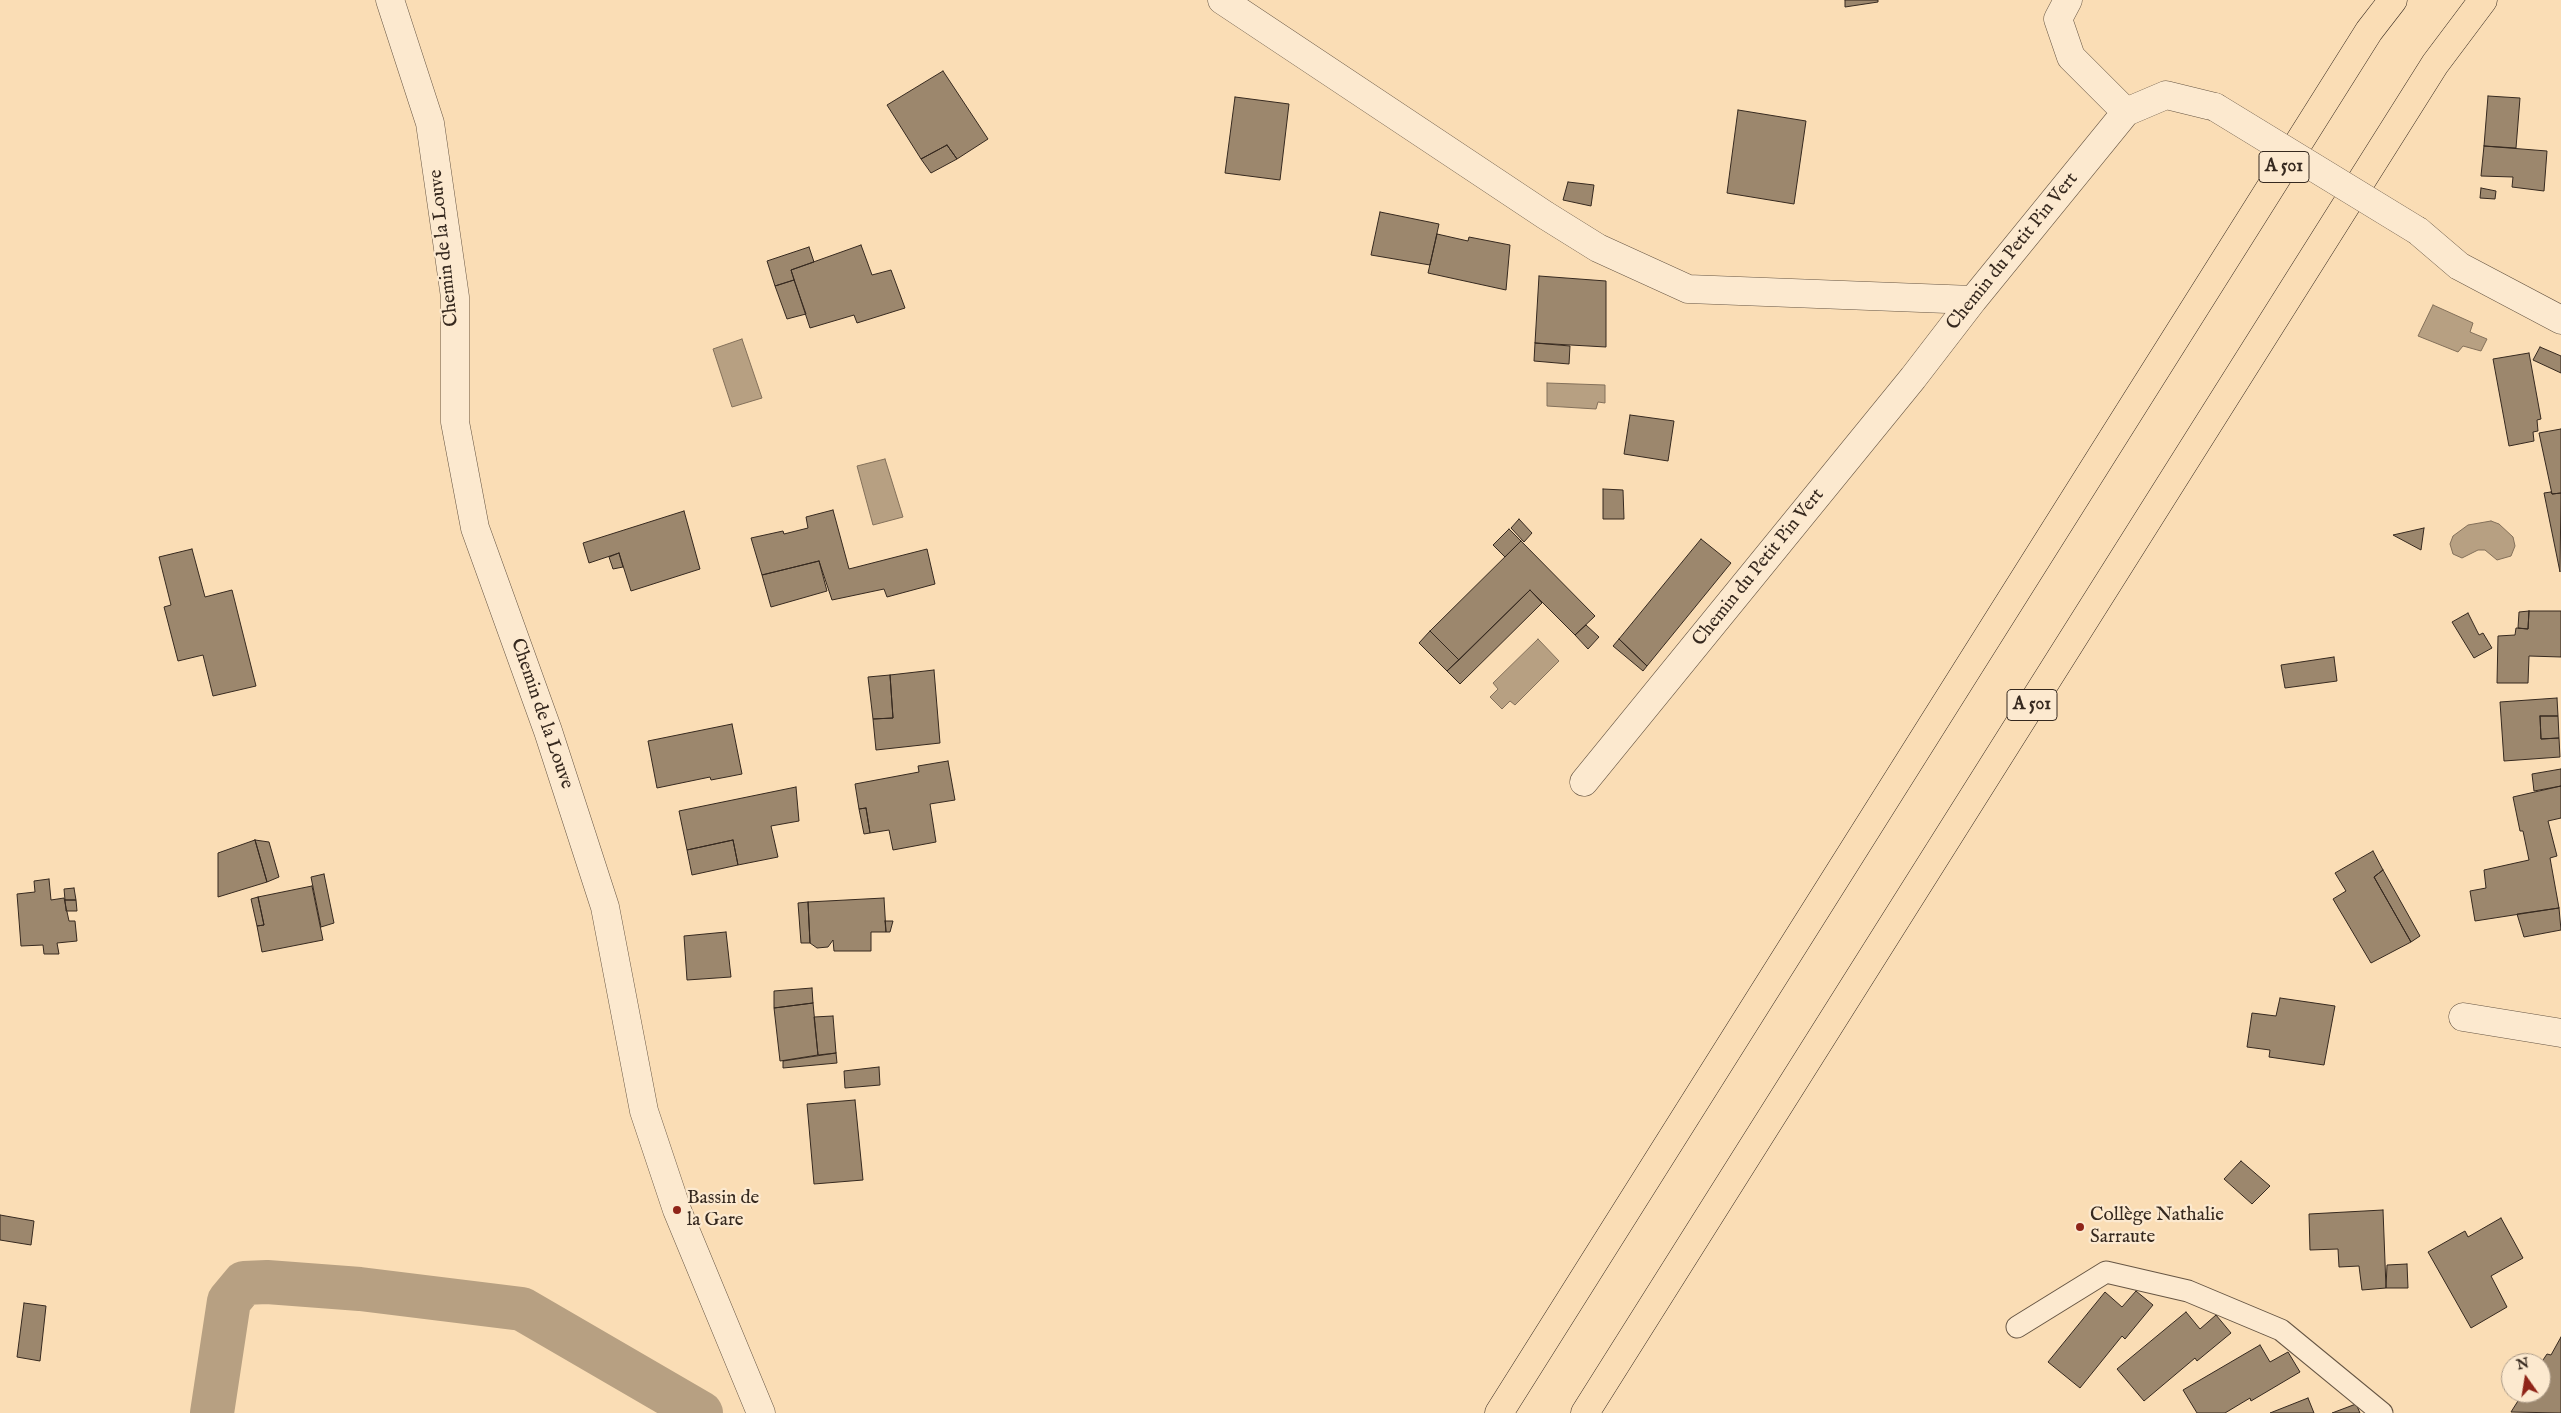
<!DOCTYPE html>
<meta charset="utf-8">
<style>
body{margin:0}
#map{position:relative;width:2561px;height:1413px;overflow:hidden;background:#faddb5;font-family:"IM FELL English",serif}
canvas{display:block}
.north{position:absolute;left:2501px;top:1353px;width:50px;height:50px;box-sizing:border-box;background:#fce9cf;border:1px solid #ad9c89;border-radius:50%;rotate:347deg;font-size:14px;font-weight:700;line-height:20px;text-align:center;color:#36291f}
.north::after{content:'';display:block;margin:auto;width:18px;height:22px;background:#8f2418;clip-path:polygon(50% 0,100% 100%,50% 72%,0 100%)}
</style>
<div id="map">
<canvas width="2561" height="1413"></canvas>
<div class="north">N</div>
</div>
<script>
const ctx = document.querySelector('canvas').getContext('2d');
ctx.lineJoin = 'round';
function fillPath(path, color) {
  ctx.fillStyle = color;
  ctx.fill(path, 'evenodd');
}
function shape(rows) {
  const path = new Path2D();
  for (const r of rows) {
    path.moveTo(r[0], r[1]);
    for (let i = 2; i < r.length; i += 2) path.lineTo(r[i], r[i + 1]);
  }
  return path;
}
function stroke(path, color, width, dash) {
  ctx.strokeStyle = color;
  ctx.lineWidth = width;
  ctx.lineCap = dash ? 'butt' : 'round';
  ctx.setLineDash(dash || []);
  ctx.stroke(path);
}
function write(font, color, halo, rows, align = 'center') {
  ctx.font = font + ' "IM FELL English",serif';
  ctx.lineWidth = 4.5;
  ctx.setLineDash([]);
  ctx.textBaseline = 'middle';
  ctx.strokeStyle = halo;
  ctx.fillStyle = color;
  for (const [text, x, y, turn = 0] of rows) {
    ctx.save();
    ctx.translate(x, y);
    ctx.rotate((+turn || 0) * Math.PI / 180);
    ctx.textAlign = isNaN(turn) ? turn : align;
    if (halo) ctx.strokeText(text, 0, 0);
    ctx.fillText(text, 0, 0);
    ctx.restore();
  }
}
const water = shape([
 [2433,305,2473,323,2470,332,2487,339,2481,351,2463,346,2458,352,2418,336,2433,305],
 [742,339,762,398,732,407,713,349,742,339],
 [1547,383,1605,385,1605,403,1598,402,1596,409,1547,406,1547,383],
 [885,459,903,517,873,525,857,466,885,459],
 [2491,521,2499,524,2513,537,2515,546,2511,556,2497,560,2485,550,2478,550,2462,558,2453,554,2450,544,2453,536,2468,525,2491,521],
 [1538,639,1559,661,1515,705,1510,701,1502,709,1490,697,1498,689,1493,683,1538,639]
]);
fillPath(water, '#b7a082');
stroke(water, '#83705a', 1);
stroke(shape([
 [212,1413,229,1301,244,1283,267,1282,360,1289,522,1309,701,1413]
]), '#b7a082', 44);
const building = shape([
 [1845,0,1878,0,1878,2,1845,7,1845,0],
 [943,71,988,139,957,159,947,145,921,159,887,105,943,71],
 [2488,96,2520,98,2516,148,2484,146,2488,96],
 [1235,97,1289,104,1280,180,1225,173,1235,97],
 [1738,110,1806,121,1794,204,1727,193,1738,110],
 [947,145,957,159,931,173,921,159,947,145],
 [2484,146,2547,151,2544,191,2512,187,2513,177,2481,176,2484,146],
 [1568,182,1594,185,1591,206,1563,200,1568,182],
 [2481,188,2496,191,2495,199,2480,198,2481,188],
 [1380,212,1439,224,1430,265,1371,255,1380,212],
 [1437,234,1468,241,1469,237,1510,245,1506,290,1428,273,1437,234],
 [861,245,872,275,891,270,905,308,857,323,854,315,810,328,791,270,861,245],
 [809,247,814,262,791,270,794,280,775,286,767,261,809,247],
 [1539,276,1606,281,1606,347,1535,343,1539,276],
 [794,280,806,314,787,319,775,286,794,280],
 [1535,343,1570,346,1569,364,1534,361,1535,343],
 [2540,347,2561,356,2561,373,2533,360,2540,347],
 [2529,353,2541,419,2537,420,2538,431,2533,432,2534,441,2509,446,2493,359,2529,353],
 [1630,415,1674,421,1668,461,1624,454,1630,415],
 [2561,429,2561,493,2552,494,2539,433,2561,429],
 [1603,489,1623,490,1624,519,1603,519,1603,489],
 [2551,492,2552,494,2561,493,2560,572,2544,493,2551,492],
 [833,510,849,569,927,549,935,584,887,597,884,589,832,600,819,561,762,575,751,538,783,531,784,534,808,528,806,517,833,510],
 [684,511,700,569,631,591,619,553,589,563,583,543,684,511],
 [1519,519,1532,533,1524,542,1511,528,1519,519],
 [2424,528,2421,550,2393,535,2424,528],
 [1509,529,1521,541,1505,557,1493,545,1509,529],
 [1701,539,1731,563,1647,666,1619,639,1701,539],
 [1521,541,1595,616,1575,635,1530,590,1459,660,1430,631,1521,541],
 [192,549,205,597,232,590,256,686,213,696,203,655,178,661,164,607,171,605,159,557,192,549],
 [619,553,623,567,613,569,609,557,619,553],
 [819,561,827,591,771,607,762,575,819,561],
 [1530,590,1542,603,1460,684,1447,671,1530,590],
 [2529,611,2528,629,2518,628,2519,612,2529,611],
 [2529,611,2561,611,2561,657,2529,656,2528,683,2497,683,2498,636,2515,635,2516,628,2528,629,2529,611],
 [2468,613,2479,635,2483,633,2492,648,2474,658,2452,622,2468,613],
 [1586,625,1599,637,1588,649,1575,635,1586,625],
 [1430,631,1459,660,1447,671,1419,643,1430,631],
 [1619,639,1647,666,1643,671,1613,646,1619,639],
 [2334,657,2337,681,2285,688,2281,665,2334,657],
 [934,670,940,743,876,750,873,719,893,718,890,675,934,670],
 [890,675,893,718,873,719,868,677,890,675],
 [2557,698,2558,716,2540,716,2541,739,2559,738,2560,757,2504,761,2500,702,2557,698],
 [2540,716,2558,716,2559,738,2541,739,2540,716],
 [732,724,742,774,711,780,710,777,657,788,648,741,732,724],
 [948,761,955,800,930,804,936,842,893,850,889,830,870,833,866,808,859,809,855,784,919,772,918,766,948,761],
 [2561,769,2561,786,2534,791,2532,774,2561,769],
 [2561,786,2561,818,2548,821,2557,856,2550,858,2559,908,2475,921,2470,891,2486,888,2484,870,2529,860,2523,831,2520,831,2513,797,2561,786],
 [796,787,799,821,771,826,778,857,738,865,733,840,687,850,679,811,796,787],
 [866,808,870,833,864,834,859,809,866,808],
 [255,840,267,882,218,897,218,853,255,840],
 [255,840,269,842,279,877,267,882,255,840],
 [733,840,738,865,692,875,687,850,733,840],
 [2373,851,2383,870,2374,877,2411,942,2371,963,2333,899,2346,891,2335,873,2373,851],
 [2383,870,2420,936,2411,942,2374,877,2383,870],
 [324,874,334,923,321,927,311,877,324,874],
 [49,879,51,900,64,898,69,921,75,921,77,941,57,943,59,954,44,954,43,945,21,946,17,894,35,892,34,881,49,879],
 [312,886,323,940,262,952,257,926,264,925,258,897,312,886],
 [74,888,76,900,65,900,64,889,74,888],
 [258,897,264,925,257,926,251,899,258,897],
 [884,898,886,932,871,932,871,951,834,951,833,940,828,947,817,948,810,943,808,902,884,898],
 [65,900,76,900,77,911,66,911,65,900],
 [808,902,810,943,801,943,798,903,808,902],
 [2559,908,2561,930,2524,937,2517,914,2559,908],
 [885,921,893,921,890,932,886,932,885,921],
 [726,932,731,977,687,980,684,936,726,932],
 [812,988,813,1003,774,1008,774,991,812,988],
 [2280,998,2335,1006,2324,1065,2269,1057,2270,1050,2247,1047,2252,1013,2276,1016,2280,998],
 [813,1003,818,1055,780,1061,774,1008,813,1003],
 [833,1016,836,1053,818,1055,814,1017,833,1016],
 [836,1053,837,1063,783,1068,783,1061,836,1053],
 [879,1067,880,1085,845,1088,844,1071,879,1067],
 [855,1100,863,1180,814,1184,807,1104,855,1100],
 [2241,1161,2270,1186,2252,1204,2224,1179,2241,1161],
 [2383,1210,2386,1288,2362,1290,2359,1266,2339,1267,2338,1249,2310,1250,2309,1214,2383,1210],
 [0,1215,34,1221,31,1245,0,1240,0,1215],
 [2501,1218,2523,1258,2491,1276,2507,1307,2471,1328,2428,1252,2465,1231,2468,1237,2501,1218],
 [2407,1264,2408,1288,2386,1288,2387,1265,2407,1264],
 [2136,1291,2153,1305,2125,1339,2122,1336,2080,1388,2048,1362,2105,1292,2122,1307,2136,1291],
 [24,1303,46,1306,40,1361,17,1357,24,1303],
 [2186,1312,2200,1329,2216,1315,2231,1333,2197,1361,2195,1358,2144,1401,2117,1369,2186,1312],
 [2561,1337,2561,1413,2511,1412,2523,1393,2541,1393,2541,1363,2547,1354,2551,1355,2561,1337],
 [2260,1345,2270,1362,2288,1352,2300,1372,2251,1401,2250,1398,2225,1413,2197,1413,2183,1390,2260,1345],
 [2308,1398,2314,1413,2270,1413,2308,1398],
 [2356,1404,2360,1413,2332,1413,2356,1404]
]);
fillPath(building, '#9c876d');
stroke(building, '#36291f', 1);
const lane = shape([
 [2017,1327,2106,1272,2188,1291,2281,1330,2382,1413]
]);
const street = shape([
 [390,0,430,123,455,297,455,422,475,528,548,731,605,907,644,1111,677,1210,761,1413],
 [1222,0,1545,215,1598,248,1688,289,1973,300],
 [2068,0,2058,19,2071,57,2126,112],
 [2418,231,2459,266,2561,320],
 [1584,782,1913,378,1973,300,2126,112,2166,95,2215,107],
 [2463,1017,2561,1033]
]);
const highway = shape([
 [1499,1413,2369,31,2393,0],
 [1585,1413,2435,64,2483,0]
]);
stroke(lane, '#675644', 23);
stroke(street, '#675644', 29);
stroke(highway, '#36291f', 29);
stroke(lane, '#fce9cf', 21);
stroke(street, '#fce9cf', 28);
stroke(highway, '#faddb5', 28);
const streetBridge = shape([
 [2215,107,2418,231]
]);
stroke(streetBridge, '#675644', 29, []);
stroke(streetBridge, '#fce9cf', 28);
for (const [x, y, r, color] of [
 [677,1210,5,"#8f2418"],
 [2080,1227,5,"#8f2418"]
]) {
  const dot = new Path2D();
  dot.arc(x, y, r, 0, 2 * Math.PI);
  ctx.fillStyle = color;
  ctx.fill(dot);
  stroke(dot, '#fce9cf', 2);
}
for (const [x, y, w] of [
 [2284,167,50],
 [2032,705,50]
]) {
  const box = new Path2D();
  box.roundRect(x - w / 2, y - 15.5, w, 31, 4);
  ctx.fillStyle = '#fce9cf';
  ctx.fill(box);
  stroke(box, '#36291f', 1);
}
write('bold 18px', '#36291f', null, [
 ["A 501",2284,167],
 ["A 501",2032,705]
]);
write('19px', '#36291f', '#fce9cf', [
 ["Chemin de la Louve",445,248,-96],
 ["Chemin du Petit Pin Vert",2013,252,-51],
 ["Chemin du Petit Pin Vert",1759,568,-51],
 ["Chemin de la Louve",541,714,71]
]);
write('19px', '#36291f', '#fce9cf', [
 ["Bassin de",687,1199],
 ["la Gare",687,1221],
 ["Collège Nathalie",2090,1216],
 ["Sarraute",2090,1238]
], 'left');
</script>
